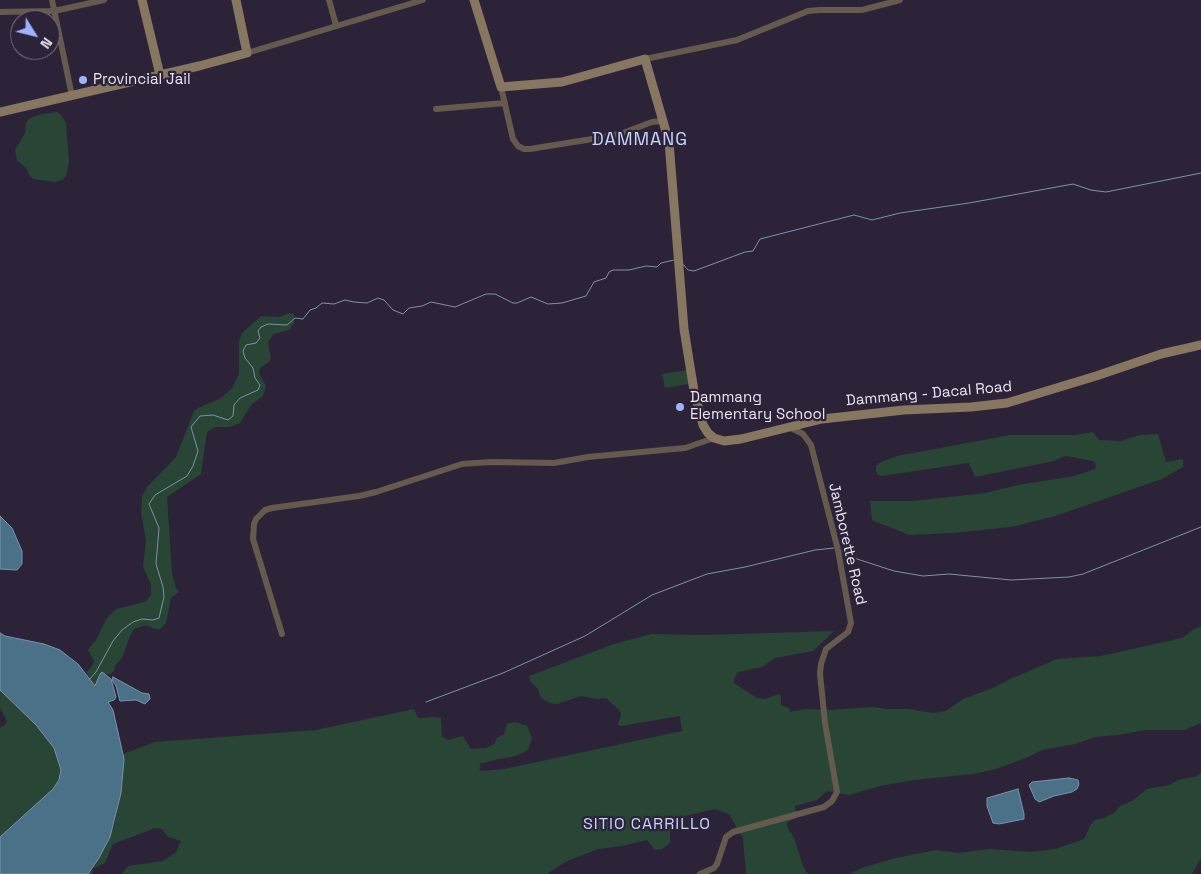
<!DOCTYPE html>
<style>
body{margin:0}
#map{position:relative;width:1201px;height:874px;overflow:hidden;background:#2d2339;font-family:"Space Grotesk",sans-serif}
canvas{display:block}
.north{position:absolute;left:10px;top:10px;width:50px;height:50px;box-sizing:border-box;background:#2d2339;border:1px solid #797083;border-radius:50%;rotate:126deg;font-size:14px;font-weight:700;line-height:20px;text-align:center;color:#eae4f2}
.north::after{content:'';display:block;margin:auto;width:18px;height:22px;background:#9eb3fd;clip-path:polygon(50% 0,100% 100%,50% 72%,0 100%)}
</style>
<div id="map">
<canvas width="1201" height="874"></canvas>
<div class="north">N</div>
</div>
<script>
const ctx = document.querySelector('canvas').getContext('2d');
ctx.lineJoin = 'round';
function fillPath(path, color) {
  ctx.fillStyle = color;
  ctx.fill(path, 'evenodd');
}
function shape(rows) {
  const path = new Path2D();
  for (const r of rows) {
    path.moveTo(r[0], r[1]);
    for (let i = 2; i < r.length; i += 2) path.lineTo(r[i], r[i + 1]);
  }
  return path;
}
function stroke(path, color, width, dash) {
  ctx.strokeStyle = color;
  ctx.lineWidth = width;
  ctx.lineCap = dash ? 'butt' : 'round';
  ctx.setLineDash(dash || []);
  ctx.stroke(path);
}
function write(font, color, halo, rows, align = 'center') {
  ctx.font = font + ' "Space Grotesk",sans-serif';
  ctx.lineWidth = 4.5;
  ctx.setLineDash([]);
  ctx.textBaseline = 'middle';
  ctx.strokeStyle = halo;
  ctx.fillStyle = color;
  for (const [text, x, y, turn = 0] of rows) {
    ctx.save();
    ctx.translate(x, y);
    ctx.rotate((+turn || 0) * Math.PI / 180);
    ctx.textAlign = isNaN(turn) ? turn : align;
    if (halo) ctx.strokeText(text, 0, 0);
    ctx.fillText(text, 0, 0);
    ctx.restore();
  }
}
fillPath(shape([
 [57,112,61,115,66,123,69,162,66,176,62,180,55,182,33,179,29,175,26,168,17,160,15,150,25,133,26,123,30,118,42,114],
 [289,313,294,314,294,323,289,330,274,334,268,342,271,358,269,362,260,368,259,373,266,386,263,396,251,405,240,423,230,427,215,427,207,432,201,474,167,497,172,573,176,588,179,592,171,598,166,623,160,629,155,629,146,625,134,629,130,636,122,658,115,666,114,671,110,674,100,674,95,686,86,672,91,668,94,661,88,650,96,640,107,618,116,609,145,602,151,595,151,585,143,566,146,541,141,512,142,496,148,486,176,457,194,411,198,408,221,398,232,388,239,374,239,342,242,333,261,316,280,317],
 [687,370,689,384,665,388,662,374],
 [1093,432,1099,440,1120,441,1140,435,1158,434,1166,462,1183,459,1183,467,1162,479,1055,516,1011,527,953,533,909,535,872,520,870,501,913,501,985,493,1018,485,1074,476,1095,469,1096,464,1093,461,1066,456,1062,457,1054,461,975,477,969,463,882,476,878,475,876,471,876,466,879,463,897,456,1010,435,1075,435],
 [1201,626,1201,723,1185,730,1145,730,1119,735,1095,737,1075,744,1042,750,1028,757,996,769,973,774,914,780,880,786,849,795,827,791,817,800,795,806,797,817,787,823,788,828,794,838,803,866,808,874,746,874,743,838,729,814,715,809,685,816,672,824,670,828,670,843,662,849,655,850,647,840,622,846,598,849,567,861,547,874,122,874,128,866,163,861,176,852,181,841,168,837,162,829,155,828,113,844,105,863,93,869,92,874,88,874,93,869,105,848,114,826,121,793,123,754,155,742,316,730,414,709,418,718,436,717,441,718,442,736,448,740,463,736,471,749,486,748,494,744,497,738,504,734,507,724,510,723,515,722,527,726,532,738,528,750,516,756,499,759,479,764,481,765,479,766,481,767,479,769,481,770,480,771,504,769,682,731,680,716,621,726,618,725,618,723,621,716,620,711,606,698,596,699,581,696,557,704,550,703,541,698,538,689,531,682,529,676,611,645,651,634,705,635,834,631,813,651,775,658,762,667,738,672,734,679,734,683,757,698,765,699,779,694,781,696,781,705,790,709,790,712,805,709,828,710,873,707,887,709,909,709,933,713,946,711,963,699,995,687,1008,680,1057,659,1101,656,1182,638,1194,629],
 [0,690,36,725,54,748,61,770,59,780,53,789,0,837,0,728,5,725,7,721,0,708],
 [1201,773,1201,858,1192,874,849,874,864,867,896,858,936,850,959,853,989,849,1031,852,1055,849,1084,839,1091,824,1095,820,1104,818,1114,813,1120,806,1132,801,1147,789,1169,785,1178,780,1197,776]
]), '#284536');
const water = shape([
 [0,516,12,528,22,551,22,564,17,570,0,569,0,516],
 [0,633,5,636,44,644,60,650,78,664,95,686,100,674,102,672,111,679,116,697,114,700,108,702,113,710,124,759,121,793,110,837,99,858,88,874,0,874,0,837,53,789,59,780,61,770,54,748,36,725,0,690,0,633],
 [113,677,142,693,149,694,150,699,145,704,136,700,120,701,116,686,112,680,113,677],
 [1069,778,1078,780,1079,784,1077,789,1072,792,1054,796,1039,802,1035,799,1029,785,1032,782,1069,778],
 [1018,789,1024,814,1024,819,999,824,993,823,987,806,987,798,1018,789]
]);
fillPath(water, '#4a7187');
stroke(water, '#7a94a7', 1);
stroke(shape([
 [682,263,688,270,694,271,745,252,753,251,760,239,854,215,872,220,900,213,969,203,1073,184,1091,190,1106,192,1201,173],
 [842,551,857,559,894,571,923,576,949,574,1011,580,1069,577,1083,574,1201,527],
 [89,680,96,672,113,641,122,630,133,622,142,619,153,620,159,618,164,597,163,587,156,564,159,528,149,504,155,495,187,476,193,466,198,451,191,427,200,416,213,415,228,420,233,416,234,405,240,398,258,390,260,385,255,378,253,368,245,358,243,351,246,345,256,343,260,338,258,331,261,327,268,324,287,325,295,318,303,319,310,310,316,308,322,303,334,304,345,300,354,302,367,303,378,298,384,300,393,310,403,314,409,308,422,306,431,302,455,307,486,294,495,294,513,303,517,303,531,297,548,304,562,303,586,296,594,282,606,278,609,272,613,270,629,270,646,266,657,267,661,263,674,260],
 [426,702,503,673,585,636,652,595,707,574,745,567,815,550,834,548]
]), '#7a94a7', 1);
stroke(shape([
 [52,0,72,96],
 [329,0,336,25],
 [0,12,54,11,104,0],
 [247,53,423,0],
 [645,59,737,40,808,11,820,10,862,10,900,0],
 [501,87,513,139,518,146,524,149,530,149,605,137,623,133,652,122,663,121],
 [436,109,505,103],
 [282,634,253,539,254,524,256,519,265,510,272,508,359,496,376,492,462,464,491,462,554,463,588,457,685,448,714,438],
 [700,874,714,868,717,864,726,837,733,832,824,807,832,801,837,792,825,723,820,674,821,664,826,649,848,632,851,623,838,550,811,445,803,434,791,428]
]), '#655a4d', 6);
stroke(shape([
 [142,0,160,75],
 [474,0,501,87,562,82,645,59,669,142,684,329,694,391,703,425,708,433,714,438,724,441,741,439,822,419,904,410,971,407,1007,403,1096,376,1161,354,1201,345],
 [0,112,199,66,247,53,236,0]
]), '#877660', 9);
for (const [x, y, r, color] of [
 [83,80,5,"#9eb3fd"],
 [680,407,5,"#9eb3fd"]
]) {
  const dot = new Path2D();
  dot.arc(x, y, r, 0, 2 * Math.PI);
  ctx.fillStyle = color;
  ctx.fill(dot);
  stroke(dot, '#2d2339', 2);
}
write('15px', '#eae4f2', '#2d2339', [
 ["Provincial Jail",93,80],
 ["Dammang",690,398],
 ["Elementary School",690,415]
], 'left');
write('15px', '#eae4f2', '#2d2339', [
 ["Dammang - Dacal Road",929,394,-5],
 ["Jamborette Road",847,544,77]
]);
ctx.letterSpacing = '1px';
write('16px', '#c6d3fd', '#2d2339', [
 ["SITIO CARRILLO",647,825]
]);
ctx.letterSpacing = '0px';
ctx.letterSpacing = '1px';
write('18px', '#c6d3fd', '#2d2339', [
 ["DAMMANG",640,140]
]);
ctx.letterSpacing = '0px';
</script>
